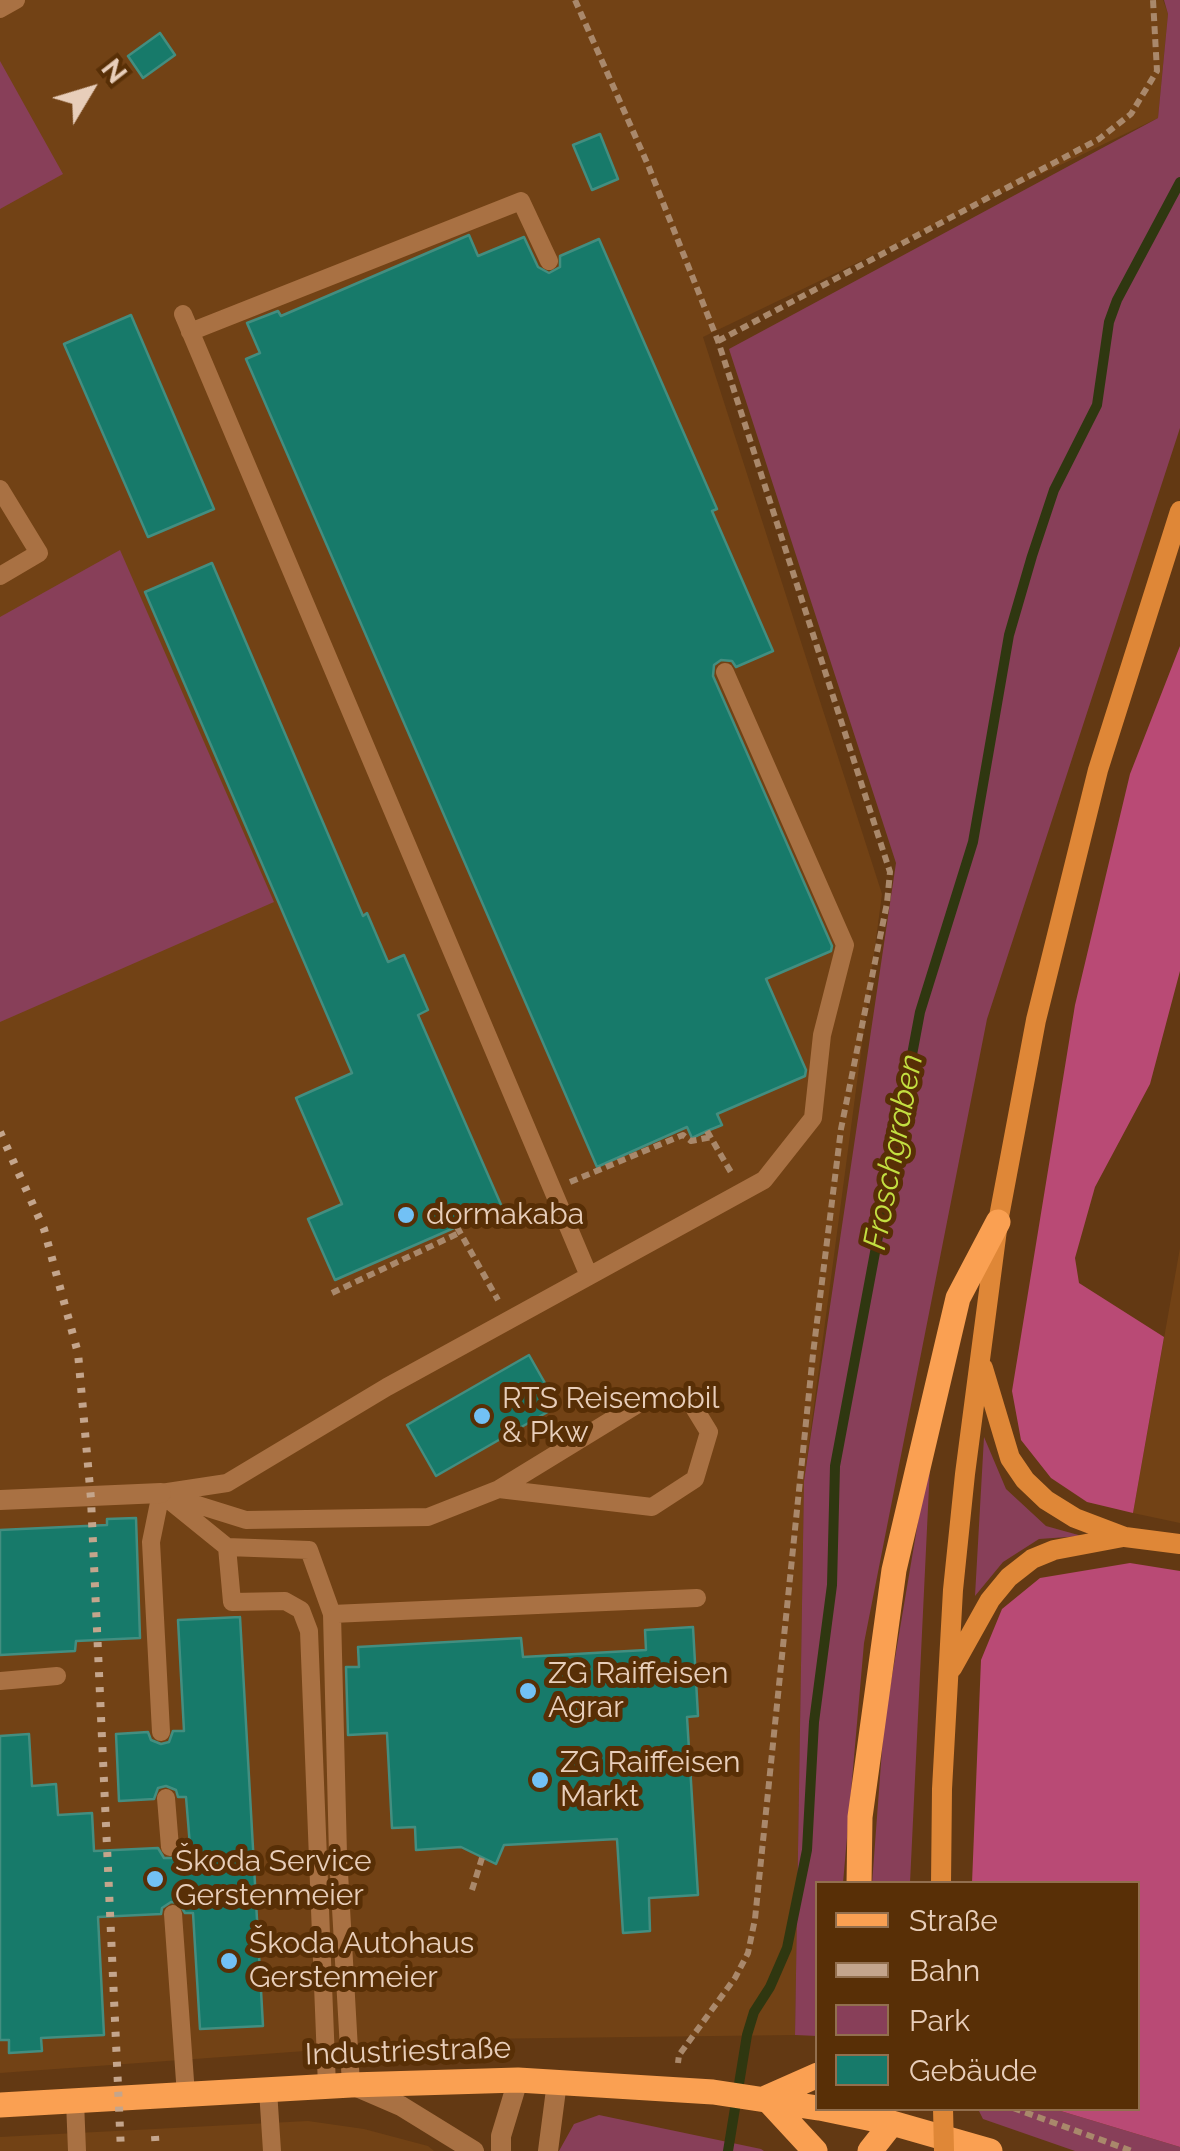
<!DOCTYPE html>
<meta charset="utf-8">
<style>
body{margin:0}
#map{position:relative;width:1180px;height:2151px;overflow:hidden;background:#633913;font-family:Raleway,sans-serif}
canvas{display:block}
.legend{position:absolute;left:815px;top:1881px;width:325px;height:230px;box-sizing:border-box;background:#582f06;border:2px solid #926f4e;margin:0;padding:12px 18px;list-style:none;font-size:30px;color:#e8ceba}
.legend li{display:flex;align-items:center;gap:20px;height:50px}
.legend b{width:50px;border:2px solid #926f4e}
.north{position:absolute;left:40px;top:40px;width:100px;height:100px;-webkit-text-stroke:8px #582f06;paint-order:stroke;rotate:52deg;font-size:28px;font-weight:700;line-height:40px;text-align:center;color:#e8ceba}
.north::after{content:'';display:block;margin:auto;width:35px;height:45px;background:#e8ceba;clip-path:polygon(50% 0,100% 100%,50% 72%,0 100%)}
</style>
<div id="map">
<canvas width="1180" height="2151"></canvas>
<ul class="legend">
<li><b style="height:12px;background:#faa052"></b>Straße</li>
<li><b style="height:12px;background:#c4a58c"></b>Bahn</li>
<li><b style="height:28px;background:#883f59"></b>Park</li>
<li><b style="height:28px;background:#177a6a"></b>Gebäude</li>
</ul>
<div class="north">N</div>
</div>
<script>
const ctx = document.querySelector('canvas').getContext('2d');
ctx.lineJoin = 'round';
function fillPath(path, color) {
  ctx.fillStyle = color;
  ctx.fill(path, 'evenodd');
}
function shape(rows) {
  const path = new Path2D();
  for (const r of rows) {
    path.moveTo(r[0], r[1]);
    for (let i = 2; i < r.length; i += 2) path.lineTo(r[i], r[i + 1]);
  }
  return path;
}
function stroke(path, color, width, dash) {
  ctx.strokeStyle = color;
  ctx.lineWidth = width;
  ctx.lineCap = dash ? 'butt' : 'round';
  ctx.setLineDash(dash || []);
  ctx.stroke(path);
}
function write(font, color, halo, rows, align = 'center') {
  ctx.font = font + ' Raleway,sans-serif';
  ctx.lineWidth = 10;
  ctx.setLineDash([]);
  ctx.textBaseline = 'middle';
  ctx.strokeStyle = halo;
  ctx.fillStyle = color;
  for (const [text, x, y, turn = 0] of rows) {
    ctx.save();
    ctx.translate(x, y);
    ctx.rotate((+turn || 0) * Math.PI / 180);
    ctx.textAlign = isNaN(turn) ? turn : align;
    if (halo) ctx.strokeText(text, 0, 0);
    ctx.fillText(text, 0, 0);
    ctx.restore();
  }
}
fillPath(shape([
 [0,0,1163,0,1168,14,1158,118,703,337,882,894,804,1481,795,2035,472,2039,0,2073],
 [1180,1248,1180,1523,1133,1513],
 [308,2121,364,2129,428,2146,434,2151,0,2151,0,2137]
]), '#724215');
fillPath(shape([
 [1164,0,1180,0,1180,428,987,1019,864,1643,843,1883,818,1884,817,2036,795,2035,804,1481,896,863,729,349,1158,118,1168,14],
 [0,61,63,174,0,209],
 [120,550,274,902,0,1022,0,617],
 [984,1437,1006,1489,1046,1526,1082,1536,1039,1539,1003,1562,975,1596],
 [931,1445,910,1883,872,1884,884,1723],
 [978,2109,1054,2109,1180,2147,1180,2151,1075,2151,983,2119],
 [599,2115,761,2149,764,2151,559,2151,574,2124]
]), '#883f59');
fillPath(shape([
 [1180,646,1180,971,1150,1084,1095,1187,1075,1258,1079,1283,1164,1337,1133,1513,1087,1502,1051,1478,1021,1440,1012,1391,1075,1005,1130,774],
 [1130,1563,1180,1571,1180,2147,1054,2109,1138,2108,1138,1884,972,1883,981,1660,1002,1609,1040,1578]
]), '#b94a75');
stroke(shape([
 [728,2151,747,2035,754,2012,770,1987,787,1948,807,1850,814,1722,832,1585,835,1466,920,1012,973,842,1009,635,1032,556,1054,490,1097,405,1109,322,1117,300,1180,182]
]), '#2f3710', 10);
const building = shape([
 [160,33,175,55,143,78,128,56,160,33],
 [600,134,618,179,592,190,573,145,600,134],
 [469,235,478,256,524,237,538,267,549,273,560,267,560,256,599,239,717,509,712,511,773,651,736,667,732,661,721,660,714,665,713,676,832,946,831,951,766,979,806,1070,805,1076,717,1114,722,1125,707,1131,692,1138,687,1127,597,1167,246,359,260,353,247,323,278,311,281,316,469,235],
 [131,315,214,509,148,537,64,344,131,315],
 [212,563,363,916,367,913,388,962,404,955,428,1010,418,1015,502,1207,335,1280,308,1219,342,1204,296,1098,352,1073,145,592,212,563],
 [529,1355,558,1406,436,1476,407,1425,529,1355],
 [136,1518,140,1638,76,1641,75,1651,0,1655,0,1530,107,1525,107,1519,136,1518],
 [240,1617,263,2026,200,2029,193,1913,185,1913,179,1903,171,1902,162,1908,161,1914,98,1917,104,2035,41,2038,42,2051,9,2053,9,2040,0,2040,0,1736,29,1734,32,1786,56,1784,58,1815,92,1813,94,1851,158,1848,164,1858,176,1858,182,1846,190,1846,186,1797,178,1797,176,1790,166,1786,158,1788,154,1799,119,1801,116,1734,148,1732,151,1740,161,1744,169,1742,173,1731,184,1731,178,1620,240,1617],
 [693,1627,698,1716,687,1717,698,1895,649,1898,650,1931,623,1933,617,1839,504,1845,496,1864,461,1847,416,1850,415,1827,392,1828,387,1733,348,1735,346,1667,359,1667,358,1647,521,1638,523,1657,646,1650,645,1630,693,1627]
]);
fillPath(building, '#177a6a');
stroke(building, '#438e80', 2.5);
stroke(shape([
 [575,0,648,165,718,341,890,872,887,903,841,1129,813,1354,755,1919,748,1953,735,1978,679,2055,678,2063],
 [718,341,1099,139,1131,114,1157,71,1153,0],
 [707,1131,732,1174],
 [570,1182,683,1135,691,1141,712,1137],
 [457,1227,498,1300],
 [332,1293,461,1232],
 [472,1890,482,1858],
 [1013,2108,1132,2151]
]), '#a9886b', 6, [8, 5]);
stroke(shape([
 [0,9,16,0],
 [183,314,589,1276],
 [190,332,521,201,549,261],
 [0,489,39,553,0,576],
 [161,1493,227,1483,387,1387,764,1180,813,1118,822,1035,845,945,725,672],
 [161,1493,151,1542,161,1732],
 [166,1495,246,1520,428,1517,499,1489,652,1507,695,1479,709,1432,690,1401,646,1399,499,1489],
 [169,1500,227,1547,309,1550,332,1614,338,1855,351,2085],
 [227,1547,232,1602,285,1601,301,1610,309,1631,327,2086],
 [332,1614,697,1598],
 [0,1681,57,1676],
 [166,1798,170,1847],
 [173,1914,186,2095],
 [268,2090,272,2151],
 [75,2101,77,2151]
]), '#a97143', 18);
stroke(shape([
 [0,1500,161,1493],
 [357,2087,401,2106,474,2151],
 [501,2151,501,2136,518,2080],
 [548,2151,557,2082]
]), '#a97143', 20);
stroke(shape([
 [983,1368,1010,1458,1025,1480,1046,1500,1075,1518,1125,1537,1180,1544],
 [952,1668,990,1600,1009,1577,1032,1559,1054,1550,1123,1537],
 [941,1884,942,1789,953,1590,965,1474,998,1222,1036,1020,1098,770,1180,511]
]), '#df8737', 20);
stroke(shape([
 [859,1884,860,1817,894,1570,958,1298,998,1222],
 [766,2098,815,2151],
 [766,2098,818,2075],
 [0,2105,351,2085,518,2080,713,2092,818,2108],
 [820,2108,892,2123,990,2151],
 [870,2151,892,2123]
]), '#faa052', 25);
stroke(shape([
 [0,1132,44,1229,78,1353,91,1499,121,2151],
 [155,2136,156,2151]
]), '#c4a58c', 8, [5, 10]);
stroke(shape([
 [943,2108,944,2151]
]), '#df8737', 20);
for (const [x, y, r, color] of [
 [406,1215,10,"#72c1f5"],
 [482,1416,10,"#72c1f5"],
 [528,1691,10,"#72c1f5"],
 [540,1780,10,"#72c1f5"],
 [155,1879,10,"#72c1f5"],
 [229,1961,10,"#72c1f5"]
]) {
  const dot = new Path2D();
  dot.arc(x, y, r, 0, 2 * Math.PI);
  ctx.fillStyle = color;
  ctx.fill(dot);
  stroke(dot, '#582f06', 4);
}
write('30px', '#e8ceba', '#582f06', [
 ["dormakaba",426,1215],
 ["RTS Reisemobil",502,1399],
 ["& Pkw",502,1433],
 ["ZG Raiffeisen",548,1674],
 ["Agrar",548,1708],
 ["ZG Raiffeisen",560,1763],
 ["Markt",560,1797],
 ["Škoda Service",175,1862],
 ["Gerstenmeier",175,1896],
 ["Škoda Autohaus",249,1944],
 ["Gerstenmeier",249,1978]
], 'left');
write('30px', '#e8ceba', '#582f06', [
 ["Industriestraße",408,2052,-2]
]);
write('italic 32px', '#c3df41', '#582f06', [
 ["Froschgraben",894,1152,-79]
]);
</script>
